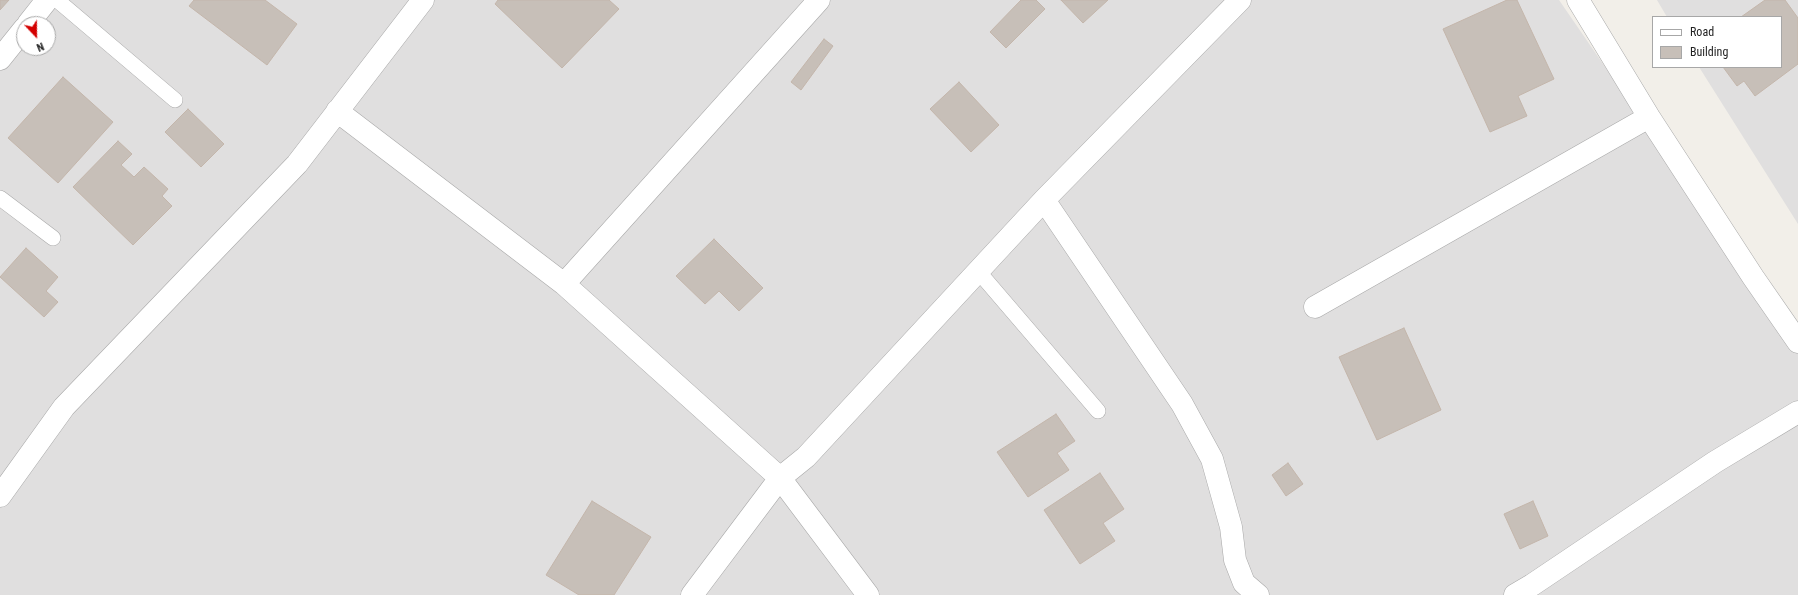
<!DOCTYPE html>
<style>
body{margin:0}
#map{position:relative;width:1798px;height:595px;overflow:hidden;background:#f2efe9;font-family:"Roboto Condensed",sans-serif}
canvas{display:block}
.legend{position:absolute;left:1652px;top:16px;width:130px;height:52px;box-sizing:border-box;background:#fff;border:1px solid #a7a7a7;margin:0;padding:5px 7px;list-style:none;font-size:12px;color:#222}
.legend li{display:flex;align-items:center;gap:8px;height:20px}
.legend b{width:20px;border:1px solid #a7a7a7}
.north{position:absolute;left:16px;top:16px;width:40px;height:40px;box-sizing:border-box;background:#fff;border:1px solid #a7a7a7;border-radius:50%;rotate:158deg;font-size:11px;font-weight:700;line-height:16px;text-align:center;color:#222}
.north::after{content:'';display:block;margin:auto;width:14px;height:18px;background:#d40000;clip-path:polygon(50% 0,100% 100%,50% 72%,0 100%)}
</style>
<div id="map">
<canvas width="1798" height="595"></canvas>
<ul class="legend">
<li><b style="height:5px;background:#fff"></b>Road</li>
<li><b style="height:11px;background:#c7bfb8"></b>Building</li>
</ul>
<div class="north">N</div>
</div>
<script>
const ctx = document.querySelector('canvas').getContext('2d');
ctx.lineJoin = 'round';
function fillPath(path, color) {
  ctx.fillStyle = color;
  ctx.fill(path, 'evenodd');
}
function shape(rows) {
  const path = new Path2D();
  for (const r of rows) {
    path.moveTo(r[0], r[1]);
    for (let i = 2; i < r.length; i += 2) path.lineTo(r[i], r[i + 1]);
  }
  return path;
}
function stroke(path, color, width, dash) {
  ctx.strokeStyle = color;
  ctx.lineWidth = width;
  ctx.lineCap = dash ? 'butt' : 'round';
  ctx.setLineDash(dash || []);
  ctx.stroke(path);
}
fillPath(shape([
 [0,0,1559,0,1798,347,1798,595,0,595],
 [24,24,48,24,48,48,24,48],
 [1657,0,1798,0,1798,224,1699,67,1781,67,1781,17,1667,17]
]), '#e0dfdf');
const building = shape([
 [0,0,9,0,0,10,0,0],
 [194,0,265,0,297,24,267,65,189,6,194,0],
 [498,0,609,0,619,9,562,68,495,4,498,0],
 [1021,0,1036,0,1045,9,1006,48,990,32,1021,0],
 [1061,0,1108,0,1083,23,1061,0],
 [1507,0,1517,0,1554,79,1518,96,1527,116,1490,132,1443,29,1507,0],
 [1765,0,1785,0,1798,18,1798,64,1755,96,1744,81,1737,86,1723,67,1781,67,1781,17,1741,17,1765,0],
 [824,39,833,46,801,90,791,82,824,39],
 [63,77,113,122,58,183,8,138,63,77],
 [959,82,999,125,971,152,930,109,959,82],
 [188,109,224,144,201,167,165,132,188,109],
 [118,141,132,154,121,165,134,177,144,167,168,189,162,196,172,206,133,245,73,187,118,141],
 [714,239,763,288,739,311,719,291,705,304,676,276,714,239],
 [26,248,58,277,46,291,58,302,44,317,0,277,26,248],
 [1404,328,1441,410,1377,440,1339,357,1404,328],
 [1056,414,1075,441,1057,453,1069,470,1028,497,997,452,1056,414],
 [1288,463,1303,484,1286,496,1272,475,1288,463],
 [1100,473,1124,509,1103,523,1115,541,1080,564,1044,510,1100,473],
 [592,501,651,537,614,595,579,595,546,575,592,501],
 [1533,501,1548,536,1520,549,1504,514,1533,501]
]);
fillPath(building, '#c7bfb8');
stroke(building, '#c4b6ab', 1);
const lane = shape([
 [57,0,175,100],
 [0,198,53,238],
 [978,271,1098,411]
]);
const street = shape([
 [1578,0,1649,117,1753,277,1798,342],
 [28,24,47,0],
 [0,59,24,29],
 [337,111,564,284,780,478,868,595],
 [1044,200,1182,404,1212,459,1231,527,1235,560,1244,583,1258,595],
 [564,284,819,0],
 [1315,307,1649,117],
 [0,496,64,407,297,164,423,0],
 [692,595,780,478,806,457,1044,200,1240,0],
 [1515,595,1532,585,1715,462,1798,412]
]);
stroke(lane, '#a9a9a9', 16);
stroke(street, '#a9a9a9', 23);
stroke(lane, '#fff', 15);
stroke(street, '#fff', 22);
</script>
